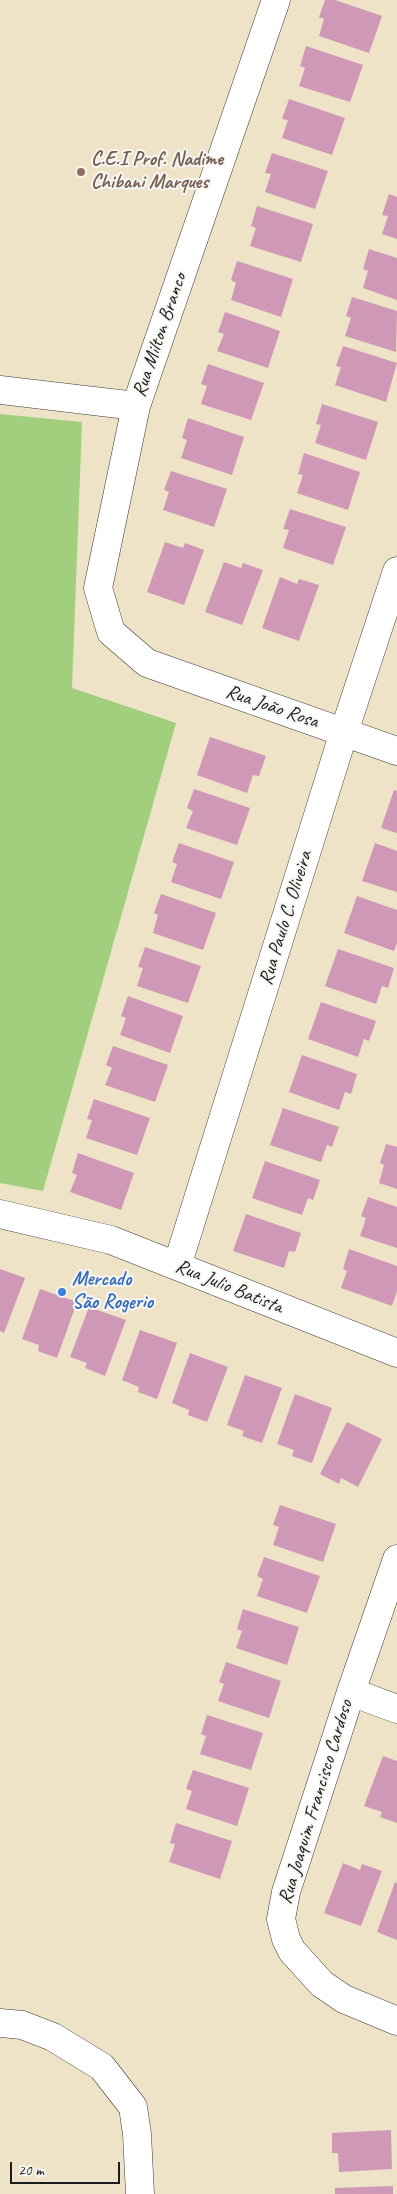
<!DOCTYPE html>
<meta charset="utf-8">
<style>
body{margin:0}
#map{position:relative;width:397px;height:2194px;overflow:hidden;background:#eee3c6;font-family:Caveat,sans-serif}
canvas{display:block}
.scale{position:absolute;left:10px;top:2162px;width:110px;height:22px;box-sizing:border-box;border:2px solid #1c1c1c;border-top:0;padding-left:6px;font-size:15px;line-height:18px;white-space:nowrap;color:#1c1c1c;-webkit-text-stroke:4px #f6f6f2;paint-order:stroke}
</style>
<div id="map">
<canvas width="397" height="2194"></canvas>
<div class="scale">20 m</div>
</div>
<script>
const ctx = document.querySelector('canvas').getContext('2d');
ctx.lineJoin = 'round';
function fillPath(path, color) {
  ctx.fillStyle = color;
  ctx.fill(path, 'evenodd');
}
function shape(rows) {
  const path = new Path2D();
  for (const r of rows) {
    path.moveTo(r[0], r[1]);
    for (let i = 2; i < r.length; i += 2) path.lineTo(r[i], r[i + 1]);
  }
  return path;
}
function stroke(path, color, width, dash) {
  ctx.strokeStyle = color;
  ctx.lineWidth = width;
  ctx.lineCap = dash ? 'butt' : 'round';
  ctx.setLineDash(dash || []);
  ctx.stroke(path);
}
function write(font, color, halo, rows, align = 'center') {
  ctx.font = font + ' Caveat,sans-serif';
  ctx.lineWidth = 4;
  ctx.setLineDash([]);
  ctx.textBaseline = 'middle';
  ctx.strokeStyle = halo;
  ctx.fillStyle = color;
  for (const [text, x, y, turn = 0] of rows) {
    ctx.save();
    ctx.translate(x, y);
    ctx.rotate((+turn || 0) * Math.PI / 180);
    ctx.textAlign = isNaN(turn) ? turn : align;
    if (halo) ctx.strokeText(text, 0, 0);
    ctx.fillText(text, 0, 0);
    ctx.restore();
  }
}
fillPath(shape([
 [0,414,82,422,72,688,176,723,43,1191,0,1183]
]), '#a1cf7d');
fillPath(shape([
 [325,0,335,0,382,16,369,53,319,36,324,19,319,17],
 [306,46,363,65,350,102,299,86,305,68,300,66],
 [289,99,345,118,332,155,282,138,288,120,282,119],
 [272,153,328,171,315,209,265,192,271,174,265,173],
 [389,194,397,197,397,239,382,234,388,216,382,215],
 [257,206,313,224,301,262,250,246,256,228,251,226],
 [369,249,397,258,397,300,363,288,368,271,363,269],
 [237,261,293,279,281,317,231,300,236,283,231,280],
 [352,297,397,311,396,352,345,336,351,318,346,316],
 [225,312,280,331,268,368,217,351,224,334,218,332],
 [343,346,397,363,386,402,335,385,341,367,336,366],
 [208,364,264,383,251,420,201,404,207,386,201,384],
 [322,404,378,422,366,460,315,443,321,425,316,424],
 [188,418,244,437,232,475,181,458,187,440,182,438],
 [304,453,360,472,348,510,297,493,303,475,298,474],
 [171,471,227,489,214,527,163,510,169,492,164,490],
 [290,509,346,527,333,565,283,548,289,530,283,529],
 [165,542,183,548,185,543,204,550,184,605,147,592],
 [224,562,241,568,243,563,263,570,242,625,205,612],
 [280,577,297,584,299,579,319,585,299,641,262,628],
 [210,737,266,756,259,776,253,775,247,793,197,775],
 [194,789,250,808,237,845,186,828,193,811,187,808],
 [394,790,397,791,397,833,381,828],
 [179,843,234,862,221,899,171,882,177,864,172,862],
 [375,843,397,851,397,892,362,881],
 [161,894,216,913,203,950,153,933,158,915,154,913],
 [357,896,397,910,397,943,394,951,344,933],
 [145,947,201,966,188,1003,137,986,143,968,138,967],
 [338,949,394,968,388,988,382,986,376,1004,325,986],
 [128,996,183,1016,170,1053,120,1035,126,1018,121,1016],
 [321,1002,376,1021,369,1041,364,1039,358,1057,308,1039],
 [113,1046,168,1065,155,1102,105,1085,112,1068,106,1065],
 [302,1055,357,1074,351,1094,345,1092,339,1110,289,1092],
 [94,1099,150,1118,137,1155,86,1138,92,1120,87,1119],
 [283,1108,339,1127,332,1147,327,1145,321,1162,270,1145],
 [386,1144,397,1147,397,1189,379,1183,384,1165,380,1163],
 [78,1153,134,1173,121,1210,70,1192,77,1175,72,1173],
 [265,1161,320,1180,313,1200,308,1198,302,1215,252,1198],
 [368,1197,397,1207,397,1248,360,1236,366,1218,361,1216],
 [246,1214,301,1233,295,1252,289,1251,284,1268,233,1251],
 [349,1249,397,1266,397,1291,392,1306,341,1288,347,1271,343,1269],
 [0,1269,25,1278,4,1333,0,1331],
 [40,1289,77,1302,57,1358,38,1351,39,1345,22,1339],
 [89,1307,126,1320,105,1376,85,1368,87,1363,70,1357],
 [140,1330,177,1343,157,1399,138,1392,139,1387,122,1380],
 [190,1353,228,1367,207,1422,188,1415,189,1410,172,1403],
 [245,1375,282,1388,262,1443,242,1436,244,1431,227,1425],
 [295,1394,332,1408,312,1463,292,1456,294,1450,277,1444],
 [347,1422,382,1439,358,1487,341,1478,339,1484,320,1474],
 [280,1505,336,1524,323,1562,273,1545,279,1527,273,1525],
 [264,1557,320,1576,307,1613,257,1596,263,1579,257,1576],
 [243,1609,299,1627,287,1665,236,1648,242,1631,237,1629],
 [226,1662,281,1681,269,1718,218,1701,224,1684,219,1682],
 [207,1715,263,1733,251,1770,200,1754,206,1736,201,1734],
 [383,1756,397,1761,397,1823,380,1817,382,1812,364,1806],
 [193,1770,249,1788,237,1826,186,1809,192,1791,186,1789],
 [176,1823,232,1841,220,1879,169,1862,175,1844,170,1843],
 [343,1863,360,1870,362,1864,382,1871,361,1926,324,1913],
 [395,1882,397,1883,397,1940,377,1932],
 [391,2130,392,2169,339,2172,338,2153,332,2153,332,2133],
 [393,2186,393,2194,335,2194,335,2188]
]), '#cf98b7');
const street = shape([
 [276,0,136,406,98,588,111,632,147,663,397,751],
 [0,390,136,406],
 [0,1214,111,1240,397,1353],
 [177,1266,344,732,397,571],
 [397,1559,351,1692,286,1892,281,1919,286,1939,292,1951,322,1984,344,1999,397,2021],
 [351,1692,397,1709],
 [0,2023,22,2025,53,2037,102,2067,133,2107,137,2134,140,2194]
]);
stroke(street, '#3c3a36', 29);
stroke(street, '#fff', 28);
for (const [x, y, r, color] of [
 [81,172,5,"#8d6e63"],
 [62,1292,5,"#3f7fe0"]
]) {
  const dot = new Path2D();
  dot.arc(x, y, r, 0, 2 * Math.PI);
  ctx.fillStyle = color;
  ctx.fill(dot);
  stroke(dot, '#f6f6f2', 2);
}
write('bold 20px', '#785e54', '#f6f6f2', [
 ["C.E.I Prof. Nadime",91,160],
 ["Chibani Marques",91,183]
], 'left');
write('20px', '#1c1c1c', '#f6f6f2', [
 ["Rua Milton Branco",160,335,-71],
 ["Rua João Rosa",272,707,19],
 ["Rua Paulo C. Oliveira",286,918,-73],
 ["Rua Julio Batista",229,1287,22],
 ["Rua Joaquim Francisco Cardoso",316,1802,-73]
]);
write('bold 20px', '#366cbe', '#f6f6f2', [
 ["Mercado",72,1280],
 ["São Rogerio",72,1303]
], 'left');
</script>
